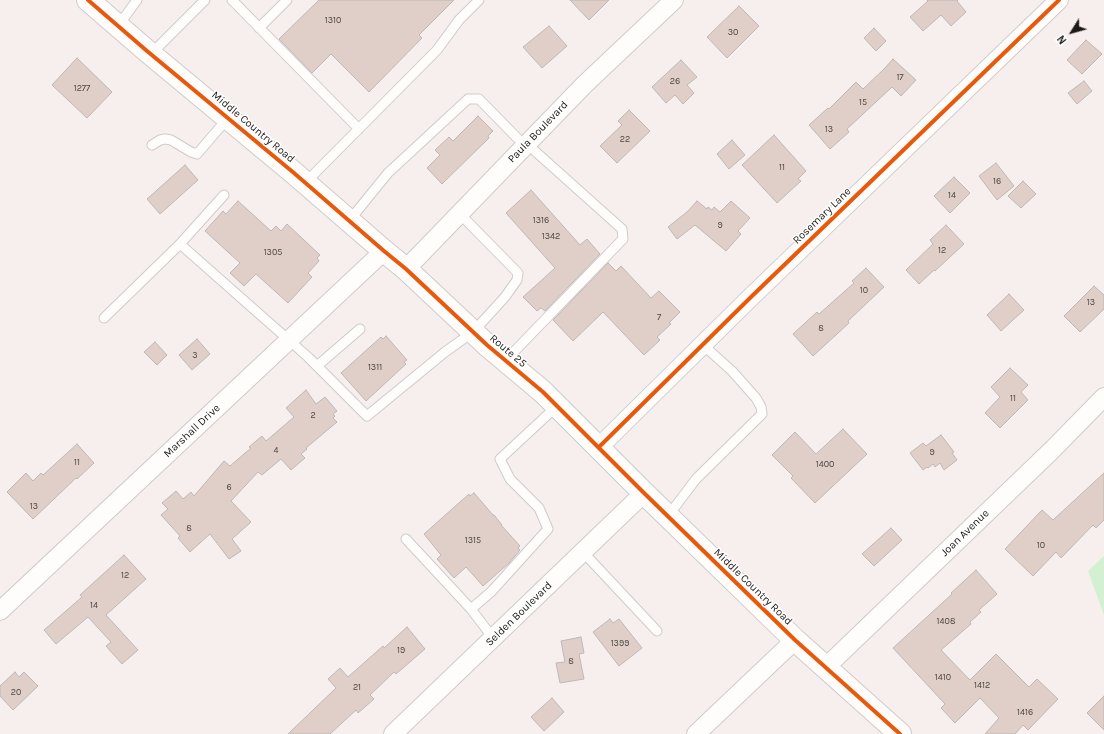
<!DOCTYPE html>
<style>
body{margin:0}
#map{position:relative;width:1104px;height:734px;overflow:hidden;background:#f6efed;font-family:Karla,sans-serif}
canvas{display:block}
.north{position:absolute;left:1052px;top:12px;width:40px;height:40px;-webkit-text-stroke:3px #fff;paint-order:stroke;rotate:233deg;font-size:11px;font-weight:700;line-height:16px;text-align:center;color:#1d1917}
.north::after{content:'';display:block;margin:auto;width:14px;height:18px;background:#1d1917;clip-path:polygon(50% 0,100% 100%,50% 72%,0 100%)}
</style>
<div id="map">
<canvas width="1104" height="734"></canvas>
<div class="north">N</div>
</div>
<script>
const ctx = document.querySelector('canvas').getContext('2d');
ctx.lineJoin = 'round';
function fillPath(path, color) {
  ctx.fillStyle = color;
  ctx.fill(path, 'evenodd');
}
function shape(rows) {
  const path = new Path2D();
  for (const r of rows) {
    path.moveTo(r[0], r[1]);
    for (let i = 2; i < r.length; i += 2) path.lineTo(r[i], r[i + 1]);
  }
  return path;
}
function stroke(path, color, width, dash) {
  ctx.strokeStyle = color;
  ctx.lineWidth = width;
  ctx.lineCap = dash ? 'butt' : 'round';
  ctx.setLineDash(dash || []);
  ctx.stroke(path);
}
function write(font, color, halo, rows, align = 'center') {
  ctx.font = font + ' Karla,sans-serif';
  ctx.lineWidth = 3;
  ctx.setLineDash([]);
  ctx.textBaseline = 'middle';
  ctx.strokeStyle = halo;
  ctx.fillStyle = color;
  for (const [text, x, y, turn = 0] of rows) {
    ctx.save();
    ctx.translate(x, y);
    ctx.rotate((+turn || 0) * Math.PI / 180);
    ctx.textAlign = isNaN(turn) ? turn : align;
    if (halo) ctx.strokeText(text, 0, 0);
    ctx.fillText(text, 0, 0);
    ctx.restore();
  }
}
fillPath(shape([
 [1104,556,1104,615,1088,571]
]), '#d4f0d3');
const building = shape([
 [319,0,454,0,419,35,422,38,369,92,331,54,312,73,279,39,319,0],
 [570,0,609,0,589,20,570,0],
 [927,0,958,0,957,1,966,12,951,26,941,15,923,31,910,17,928,1,927,0],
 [739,6,759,26,727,58,707,37,739,6],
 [549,26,567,46,542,68,523,47,549,26],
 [874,28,886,41,876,51,864,38,874,28],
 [1086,40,1102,54,1082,74,1067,60,1086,40],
 [77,58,112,92,87,118,52,85,77,58],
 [893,59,916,80,901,96,892,87,847,129,849,132,830,149,809,125,828,108,829,109,856,82,863,89,884,69,893,59],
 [681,60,697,77,687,85,694,93,683,104,675,95,666,103,652,87,681,60],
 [1084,81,1092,91,1077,104,1068,93,1084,81],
 [629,110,650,131,617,163,600,146,622,125,618,121,629,110],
 [478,116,493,131,488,136,489,138,442,184,427,168,440,155,435,150,449,137,453,141,478,116],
 [774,135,806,171,798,179,801,181,777,203,742,165,774,135],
 [732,140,745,155,729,169,717,154,732,140],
 [996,163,1014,186,997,200,979,176,996,163],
 [185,165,198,180,160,214,147,199,185,165],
 [954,177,970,193,950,213,934,196,954,177],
 [1023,181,1036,194,1021,208,1008,196,1023,181],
 [531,190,580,245,587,239,600,254,545,311,541,308,537,311,523,297,555,268,506,213,531,190],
 [238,201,271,231,276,226,281,231,287,224,320,255,317,258,319,261,308,273,312,277,288,303,256,274,244,286,230,273,240,263,205,231,223,211,226,214,238,201],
 [697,201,707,209,708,207,712,210,714,207,720,212,731,201,750,218,738,231,741,234,726,251,695,225,677,239,668,227,687,212,697,201],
 [946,225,964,244,935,271,934,270,919,284,906,270,933,244,930,240,946,225],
 [608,263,616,271,621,266,651,298,659,291,680,312,669,323,671,324,657,337,660,340,644,355,603,312,573,341,553,320,608,263],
 [866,268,884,287,848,321,849,323,813,356,793,334,817,312,819,314,854,283,852,281,866,268],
 [1094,286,1104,295,1104,309,1080,332,1064,316,1094,286],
 [1009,294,1024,310,1001,331,987,315,1009,294],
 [386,336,407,360,404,362,406,364,366,401,341,373,381,337,383,339,386,336],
 [197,339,210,354,192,370,179,355,197,339],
 [155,342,167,355,157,365,144,352,155,342],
 [1010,368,1028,385,1021,392,1028,400,1000,428,985,413,1000,397,991,387,1010,368],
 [306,390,316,404,325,397,337,411,333,414,335,416,333,418,337,422,306,448,307,449,301,454,305,458,291,470,281,459,262,475,258,472,231,501,251,522,232,539,241,551,229,559,210,534,190,552,178,538,180,536,161,515,168,509,162,503,176,491,183,499,191,492,194,496,224,461,230,466,251,448,249,447,262,436,266,441,294,417,286,408,306,390],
 [843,429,867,454,815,503,791,478,793,476,772,455,795,432,816,454,843,429],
 [941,435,954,452,952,453,957,460,944,470,940,463,935,467,933,464,928,468,927,467,923,470,910,453,923,443,926,446,941,435],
 [77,444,94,463,77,479,76,478,33,519,7,492,26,473,33,481,41,473,43,475,77,444],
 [1104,473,1104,520,1096,528,1093,525,1061,558,1056,552,1033,576,1005,549,1042,510,1053,520,1104,473],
 [474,493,493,515,494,515,502,525,501,525,520,546,518,548,520,550,509,563,483,586,466,567,454,578,437,559,441,555,424,534,469,494,470,496,474,493],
 [891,528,902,540,874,566,862,554,891,528],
 [124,555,146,579,106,615,138,650,122,664,106,646,111,642,88,617,56,644,44,630,82,597,80,595,124,555],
 [976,570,997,594,979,610,981,612,970,622,971,624,941,650,970,680,996,654,1029,687,1037,679,1058,699,1028,730,1023,725,1015,734,985,734,999,718,980,698,955,723,941,708,945,704,893,648,952,594,951,593,976,570],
 [610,619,613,623,619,619,642,648,619,666,593,632,610,619],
 [407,627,425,649,396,674,394,672,370,695,374,699,358,713,356,710,330,734,288,734,336,688,328,679,340,668,348,677,383,646,384,648,407,627],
 [581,637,584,653,579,654,584,679,560,683,556,663,565,662,561,641,581,637],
 [15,672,19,677,24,672,38,686,13,710,0,696,0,686,15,672],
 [1104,696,1104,730,1087,713,1104,696],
 [552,698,564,712,544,731,531,717,552,698]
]);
fillPath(building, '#dfcfc8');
stroke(building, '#bdb8b6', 1);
const service = shape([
 [232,0,359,129],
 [118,26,137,0],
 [259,28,287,0],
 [151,54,205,0],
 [152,145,160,140,165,139,171,140,191,152,197,154,228,118],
 [305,183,437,50,459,20,479,0],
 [349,221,388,173,468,99,479,99,525,146],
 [180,244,224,195],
 [104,318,180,244,308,357,367,416,445,352,473,332,505,297,517,280,518,273,459,213],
 [505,361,623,239,622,229,527,144],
 [317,366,360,329],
 [668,516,696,479,762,414,761,407,756,398,732,371,703,345],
 [406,539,471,609],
 [583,552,657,631],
 [493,638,471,609,491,592,548,529,539,508,510,479,500,459,557,406]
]);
const minor = shape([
 [406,269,584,85,674,0],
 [599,447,751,297,1059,0],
 [0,611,384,251],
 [825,668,1051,451,1104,397],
 [393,734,644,493],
 [696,734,795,640]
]);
const primary = shape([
 [88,0,147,51,294,173,384,251,406,269,487,345,543,392,644,493,795,640,900,734]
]);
stroke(service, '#d0cbc9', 11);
stroke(minor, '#d0cbc9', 20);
stroke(primary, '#d0cbc9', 24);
stroke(service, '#fefdfc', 9);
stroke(minor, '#fefdfc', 18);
stroke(primary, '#fefdfc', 22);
stroke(shape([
 [88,0,147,51,294,173,384,251,406,269,487,345,543,392,644,493,795,640,900,734],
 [599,447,751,297,1059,0]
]), '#e8590c', 4);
write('9px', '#4e4643', null, [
 ["1310",333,20],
 ["30",733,32],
 ["17",900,77],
 ["26",675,81],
 ["1277",82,88],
 ["15",863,102],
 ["13",829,129],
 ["22",625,139],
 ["11",782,167],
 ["16",997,181],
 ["14",952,195],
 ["1316",541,220],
 ["9",720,225],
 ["1342",551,236],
 ["12",942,250],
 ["1305",273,252],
 ["10",864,290],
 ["13",1091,302],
 ["7",659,317],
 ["8",821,328],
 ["3",195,355],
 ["1311",375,367],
 ["11",1013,398],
 ["2",313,415],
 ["4",276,450],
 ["9",932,452],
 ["11",77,462],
 ["1400",825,464],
 ["6",229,487],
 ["13",34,506],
 ["8",189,528],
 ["1315",473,540],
 ["10",1041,545],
 ["12",125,575],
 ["14",94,605],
 ["1408",946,621],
 ["1399",620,643],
 ["19",401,650],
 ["8",571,661],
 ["1410",943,677],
 ["1412",982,685],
 ["21",357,687],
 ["20",16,692],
 ["1416",1025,712]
]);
write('11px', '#1d1917', '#fff', [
 ["Middle Country Road",253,127,40],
 ["Paula Boulevard",538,132,-46],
 ["Rosemary Lane",822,216,-44],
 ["Route 25",508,351,40],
 ["Marshall Drive",192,431,-43],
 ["Joan Avenue",965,533,-44],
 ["Middle Country Road",753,587,44],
 ["Selden Boulevard",519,614,-44]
]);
</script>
